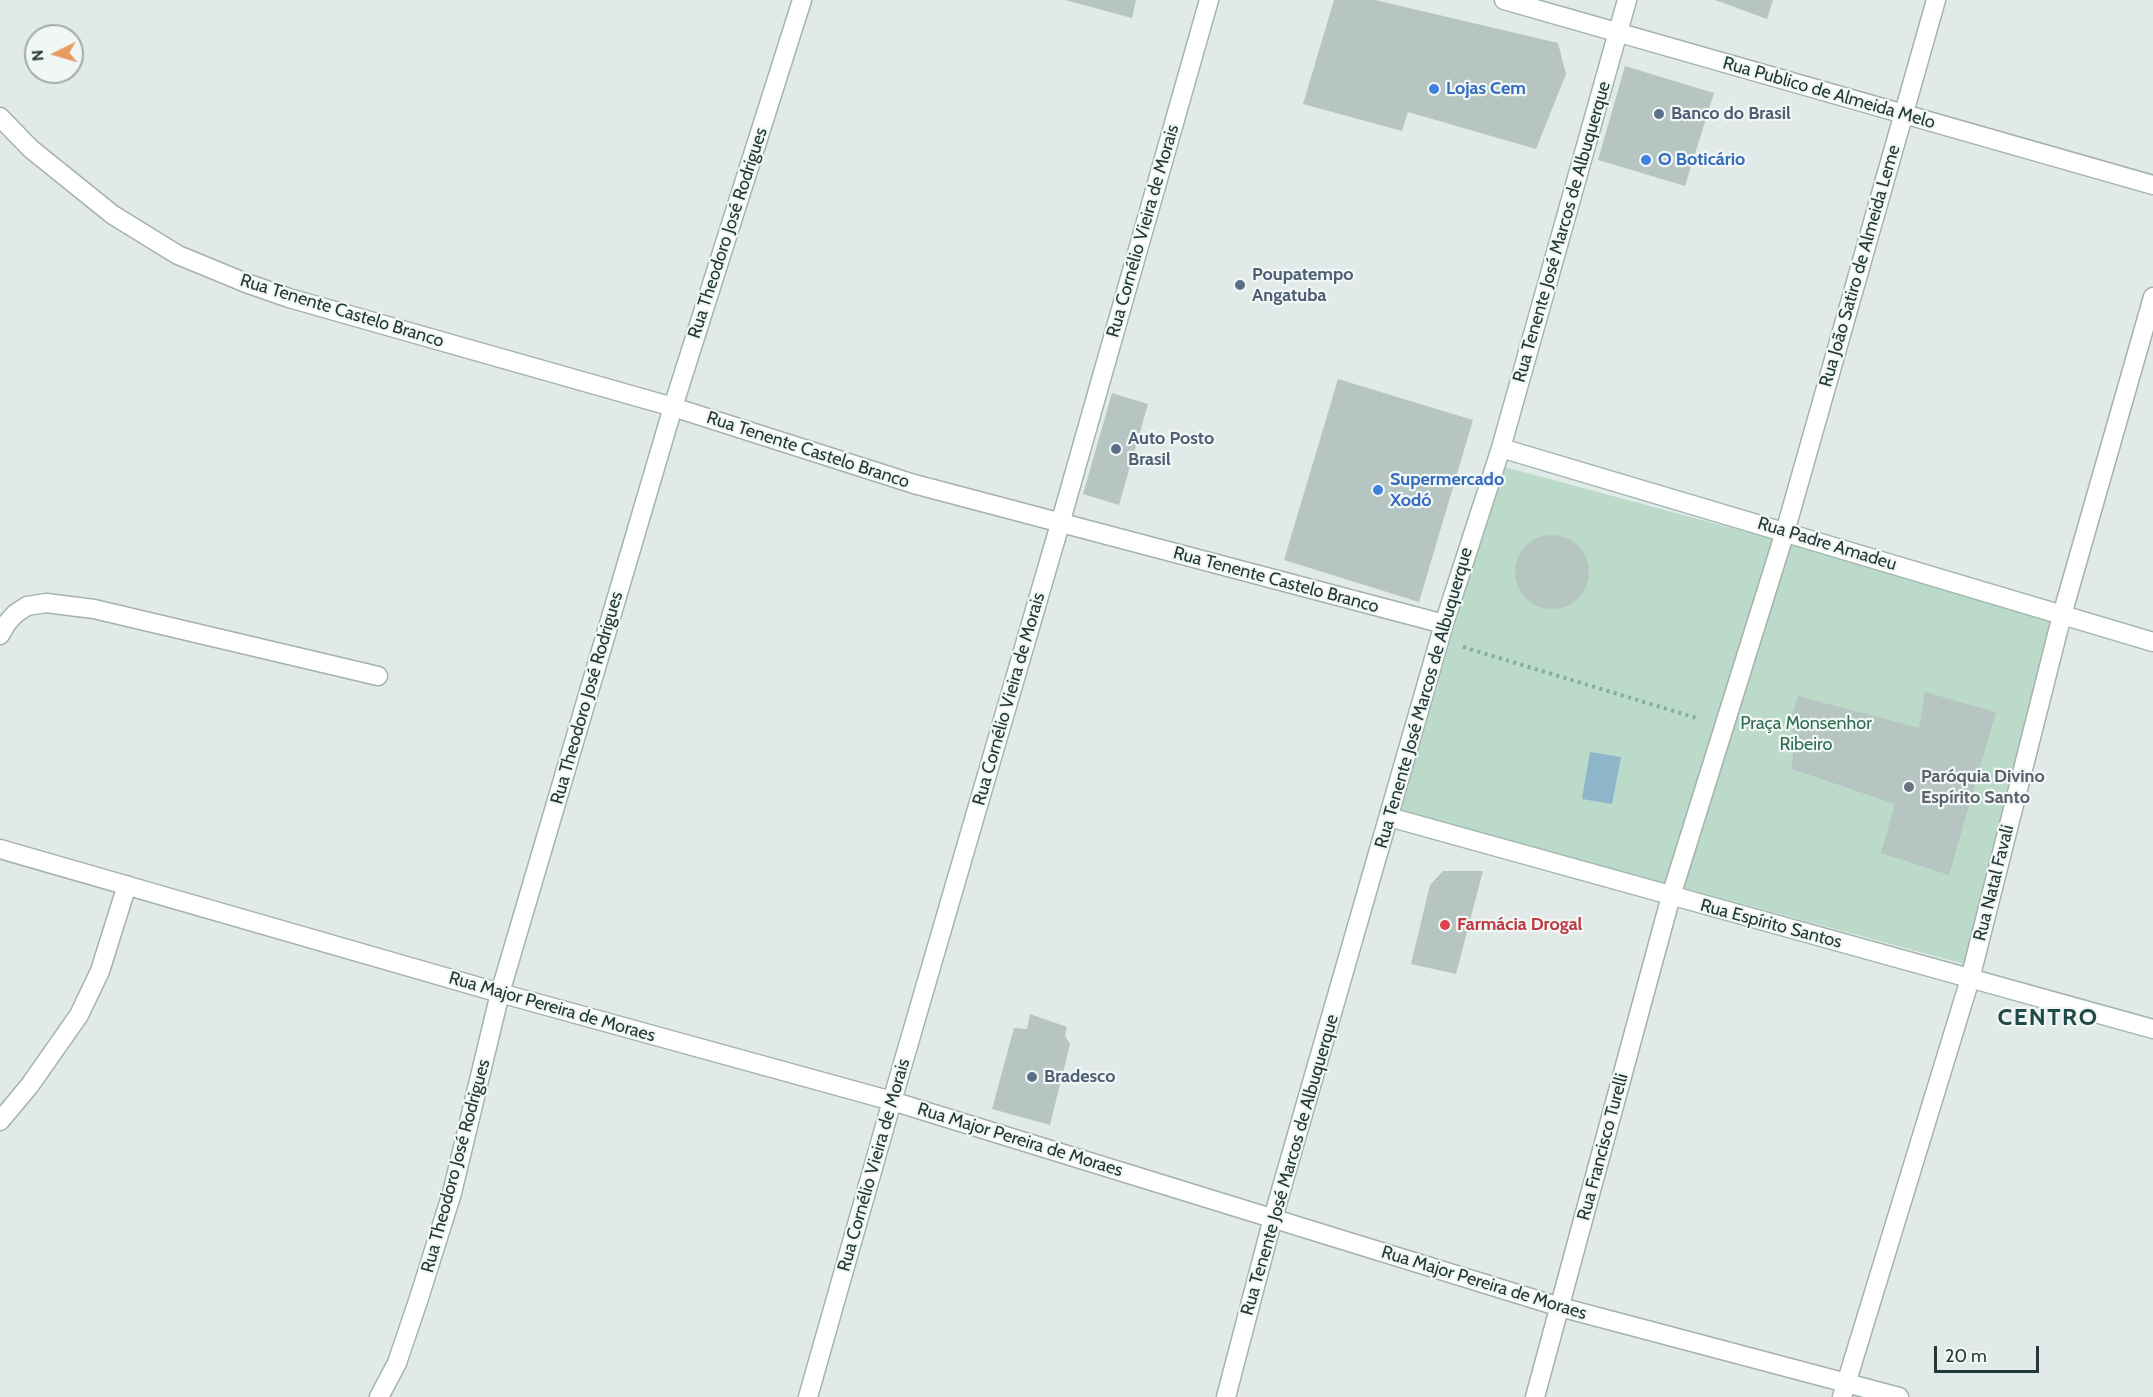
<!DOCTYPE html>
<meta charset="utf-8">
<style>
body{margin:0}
#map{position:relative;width:2153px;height:1397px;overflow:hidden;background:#e1eae8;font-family:Cabin,sans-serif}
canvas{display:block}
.north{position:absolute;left:24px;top:24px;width:60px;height:60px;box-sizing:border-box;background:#f1f7f5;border:2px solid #9faba9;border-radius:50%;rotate:265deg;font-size:16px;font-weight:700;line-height:24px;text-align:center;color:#233937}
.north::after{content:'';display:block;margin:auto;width:21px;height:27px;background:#e69b63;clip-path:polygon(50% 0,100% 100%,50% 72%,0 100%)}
.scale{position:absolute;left:1934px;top:1346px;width:105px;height:27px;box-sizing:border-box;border:3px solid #233937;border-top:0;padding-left:8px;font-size:18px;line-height:21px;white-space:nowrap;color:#233937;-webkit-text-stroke:4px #f1f7f5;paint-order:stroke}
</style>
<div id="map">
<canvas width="2153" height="1397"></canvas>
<div class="north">N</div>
<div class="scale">20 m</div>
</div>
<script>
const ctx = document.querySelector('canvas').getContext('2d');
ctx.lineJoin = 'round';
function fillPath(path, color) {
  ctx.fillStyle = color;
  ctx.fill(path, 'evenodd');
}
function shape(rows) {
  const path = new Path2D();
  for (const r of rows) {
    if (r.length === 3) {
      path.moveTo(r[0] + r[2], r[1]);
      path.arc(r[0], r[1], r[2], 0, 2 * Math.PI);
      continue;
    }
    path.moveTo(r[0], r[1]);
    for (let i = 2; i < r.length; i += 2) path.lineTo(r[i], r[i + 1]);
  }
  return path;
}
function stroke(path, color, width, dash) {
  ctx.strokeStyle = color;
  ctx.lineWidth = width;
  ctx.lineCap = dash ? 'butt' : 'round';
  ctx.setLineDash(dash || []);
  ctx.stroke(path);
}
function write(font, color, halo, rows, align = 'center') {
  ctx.font = font + ' Cabin,sans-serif';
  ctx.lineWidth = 4.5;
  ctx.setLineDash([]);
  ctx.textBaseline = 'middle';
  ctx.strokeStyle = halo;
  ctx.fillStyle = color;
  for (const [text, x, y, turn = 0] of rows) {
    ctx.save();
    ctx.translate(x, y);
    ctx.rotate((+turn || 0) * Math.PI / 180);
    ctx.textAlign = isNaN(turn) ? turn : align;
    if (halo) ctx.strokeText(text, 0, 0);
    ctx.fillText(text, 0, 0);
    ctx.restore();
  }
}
fillPath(shape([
 [1501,466,2063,617,1964,964,1401,811]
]), '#bbdac9');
fillPath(shape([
 [1590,752,1621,757,1612,804,1582,799]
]), '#8db6cb');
fillPath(shape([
 [1065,0,1136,0,1132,18],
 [1334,0,1375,0,1558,43,1566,74,1536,149,1408,112,1402,131,1303,104],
 [1715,0,1773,0,1767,19],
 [1625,66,1714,93,1685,186,1598,160],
 [1338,379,1473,420,1419,602,1284,560],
 [1112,393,1148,404,1119,505,1083,494],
 [1552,572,37],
 [1925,692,1996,712,1949,875,1881,853,1895,804,1792,769,1794,735,1791,717,1798,696,1919,728],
 [1443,871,1483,871,1456,974,1411,964,1430,885],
 [1030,1014,1067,1027,1065,1036,1070,1044,1050,1125,992,1109,1014,1028,1027,1029]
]), '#b6c5c1');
const street = shape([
 [1504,0,2153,185],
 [0,117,31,149,113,215,178,255,246,283,289,298,673,407,914,484,1444,624],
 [0,635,7,623,15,614,27,606,46,603,94,609,378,676],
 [0,849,500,993,892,1101,1560,1307,1899,1397],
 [0,1121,30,1085,79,1015,100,971,127,885],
 [1535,1397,1671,896,1785,532,1936,0],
 [1842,1397,1970,979,2062,615,2153,297]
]);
const secondary = shape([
 [1501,448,2153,642],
 [1389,817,2153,1029],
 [379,1397,397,1363,419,1298,452,1193,500,993,673,407,802,0],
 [808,1397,892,1101,1060,524,1209,0],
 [1226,1397,1273,1218,1444,624,1501,448,1627,0]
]);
stroke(street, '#a4b1af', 21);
stroke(secondary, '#a1b5b1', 21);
stroke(shape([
 [1463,647,1700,719]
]), '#84aba6', 4, [3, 4.5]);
stroke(street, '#fff', 18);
stroke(secondary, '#fff', 18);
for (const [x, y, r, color] of [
 [1434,89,6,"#3f7fe0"],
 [1659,114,6,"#5c6f8a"],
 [1646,160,6,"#3f7fe0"],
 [1240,285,6,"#5c6f8a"],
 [1116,449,6,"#5c6f8a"],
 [1378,490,6,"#3f7fe0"],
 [1909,787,6,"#6b7280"],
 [1445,925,6,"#e0444e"],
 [1032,1077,6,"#5c6f8a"]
]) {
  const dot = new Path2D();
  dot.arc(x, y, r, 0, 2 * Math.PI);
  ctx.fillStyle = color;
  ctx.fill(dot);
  stroke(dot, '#f1f7f5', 2);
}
write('bold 18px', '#366cbe', '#f1f7f5', [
 ["Lojas Cem",1446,89],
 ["O Boticário",1658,160],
 ["Supermercado",1390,480],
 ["Xodó",1390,501]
], 'left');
write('18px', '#233937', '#f1f7f5', [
 ["Rua Publico de Almeida Melo",1829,93,16],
 ["Rua Cornélio Vieira de Morais",1143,231,-74],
 ["Rua Tenente José Marcos de Albuquerque",1562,232,-74],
 ["Rua Theodoro José Rodrigues",728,233,-72],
 ["Rua João Satiro de Almeida Leme",1860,266,-74],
 ["Rua Tenente Castelo Branco",342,311,17],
 ["Rua Tenente Castelo Branco",808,450,18],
 ["Rua Padre Amadeu",1827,544,17],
 ["Rua Tenente Castelo Branco",1276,580,15],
 ["Rua Theodoro José Rodrigues",587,698,-74],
 ["Rua Tenente José Marcos de Albuquerque",1424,698,-74],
 ["Rua Cornélio Vieira de Morais",1009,699,-74],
 ["Rua Natal Favali",1994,883,-76],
 ["Rua Espírito Santos",1771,924,15],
 ["Rua Major Pereira de Moraes",552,1007,16],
 ["Rua Major Pereira de Moraes",1020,1140,17],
 ["Rua Francisco Turelli",1603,1147,-75],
 ["Rua Cornélio Vieira de Morais",874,1165,-74],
 ["Rua Tenente José Marcos de Albuquerque",1290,1165,-74],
 ["Rua Theodoro José Rodrigues",456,1166,-75],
 ["Rua Major Pereira de Moraes",1484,1283,17]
]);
write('bold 18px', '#4e5e75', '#f1f7f5', [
 ["Banco do Brasil",1671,114],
 ["Poupatempo",1252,275],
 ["Angatuba",1252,296],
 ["Auto Posto",1128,439],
 ["Brasil",1128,460],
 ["Bradesco",1044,1077]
], 'left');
write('18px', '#306d53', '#f1f7f5', [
 ["Praça Monsenhor",1806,724],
 ["Ribeiro",1806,745]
]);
write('bold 18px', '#5b616d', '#f1f7f5', [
 ["Paróquia Divino",1921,777],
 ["Espírito Santo",1921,798]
], 'left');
write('bold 18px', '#be3a42', '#f1f7f5', [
 ["Farmácia Drogal",1457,925]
], 'left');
ctx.letterSpacing = '1.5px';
write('bold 24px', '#204a47', '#f1f7f5', [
 ["CENTRO",2048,1018]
]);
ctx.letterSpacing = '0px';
</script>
